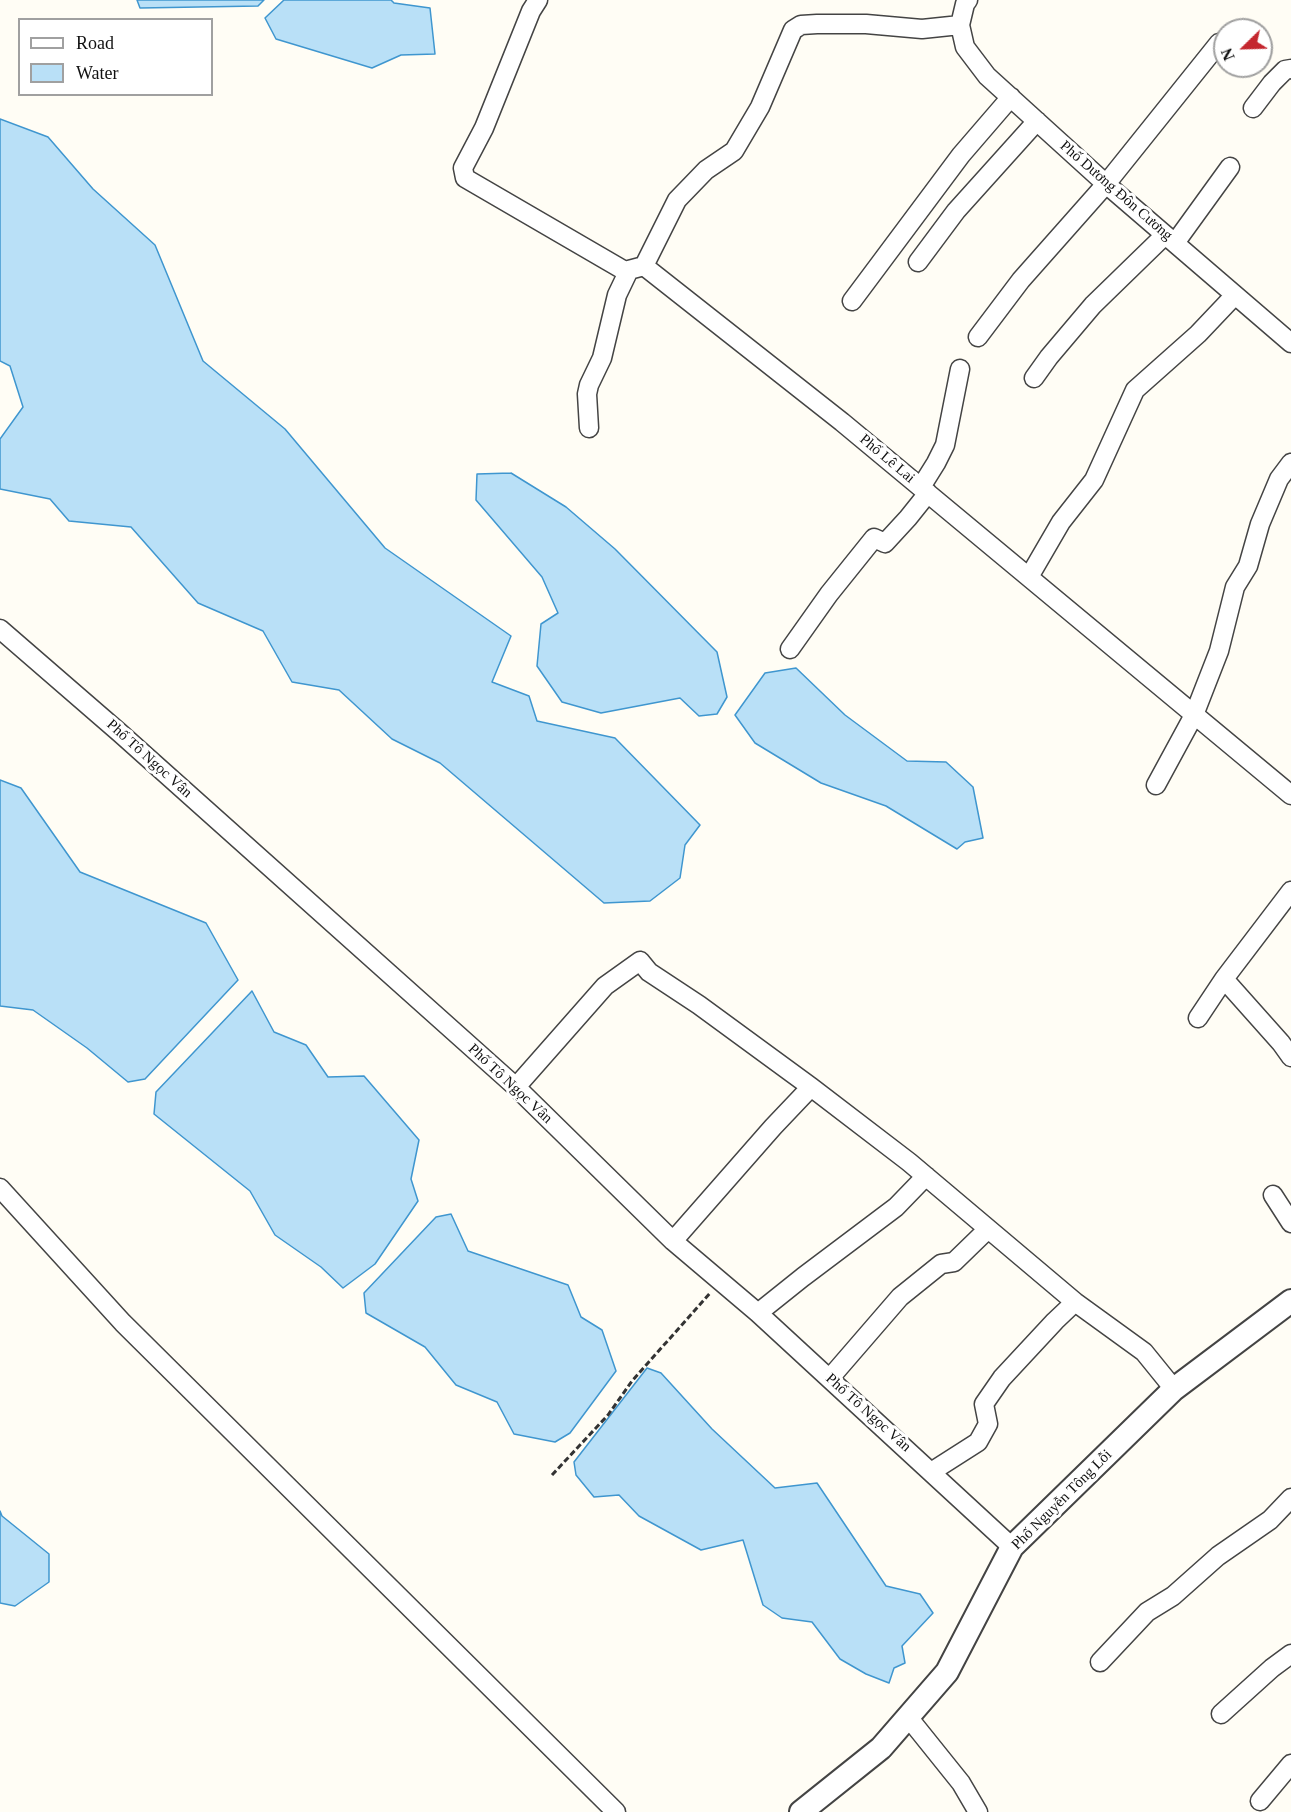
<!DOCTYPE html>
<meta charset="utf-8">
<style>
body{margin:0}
#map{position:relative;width:1291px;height:1812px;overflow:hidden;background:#fffdf5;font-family:Georgia,serif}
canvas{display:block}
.legend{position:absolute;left:18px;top:18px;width:195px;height:78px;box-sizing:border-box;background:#fff;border:2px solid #a0a0a0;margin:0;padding:8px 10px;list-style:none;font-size:18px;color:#111}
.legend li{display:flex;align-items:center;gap:12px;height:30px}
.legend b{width:30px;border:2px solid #a0a0a0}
.north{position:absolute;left:1213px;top:18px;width:60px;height:60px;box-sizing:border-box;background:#fff;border:2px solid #a0a0a0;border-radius:50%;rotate:247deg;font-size:16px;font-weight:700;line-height:24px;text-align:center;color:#111}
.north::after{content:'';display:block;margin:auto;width:21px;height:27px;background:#c4262e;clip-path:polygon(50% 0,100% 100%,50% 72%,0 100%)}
</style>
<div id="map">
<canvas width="1291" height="1812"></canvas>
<ul class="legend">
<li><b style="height:8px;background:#fff"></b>Road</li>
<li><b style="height:16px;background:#b9e0f7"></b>Water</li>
</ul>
<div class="north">N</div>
</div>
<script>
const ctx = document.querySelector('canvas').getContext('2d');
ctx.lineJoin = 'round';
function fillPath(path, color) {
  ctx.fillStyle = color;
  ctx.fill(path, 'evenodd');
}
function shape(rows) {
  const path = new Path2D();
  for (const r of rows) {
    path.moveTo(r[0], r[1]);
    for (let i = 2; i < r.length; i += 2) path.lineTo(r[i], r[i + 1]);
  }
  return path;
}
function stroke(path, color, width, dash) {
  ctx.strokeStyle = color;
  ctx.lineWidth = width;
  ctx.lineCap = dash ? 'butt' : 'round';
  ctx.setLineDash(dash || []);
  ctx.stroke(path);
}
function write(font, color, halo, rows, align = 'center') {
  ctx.font = font + ' Georgia,serif';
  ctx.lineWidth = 6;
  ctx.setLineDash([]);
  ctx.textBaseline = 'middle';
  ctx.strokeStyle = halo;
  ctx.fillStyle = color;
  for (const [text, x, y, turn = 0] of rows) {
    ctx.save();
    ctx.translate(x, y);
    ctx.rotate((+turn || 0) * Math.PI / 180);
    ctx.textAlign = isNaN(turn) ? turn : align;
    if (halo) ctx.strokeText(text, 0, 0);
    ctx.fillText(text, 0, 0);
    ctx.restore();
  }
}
const water = shape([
 [137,0,264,0,258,6,140,8,137,0],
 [284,0,391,0,394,3,430,8,435,54,401,55,372,68,276,39,265,18,284,0],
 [0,119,48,137,93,189,155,245,203,361,285,429,385,548,511,636,492,682,529,696,537,721,615,738,700,825,685,845,680,878,650,901,604,903,440,763,392,739,339,690,292,682,263,631,198,603,131,527,69,521,50,499,0,489,0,439,23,407,10,366,0,361,0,119],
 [511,473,566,507,615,549,717,652,727,697,717,714,699,716,680,698,601,713,562,702,537,666,541,624,558,613,542,577,476,500,477,474,511,473],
 [796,668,845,715,907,761,946,762,973,787,983,838,965,842,957,849,886,806,821,783,755,743,735,715,765,673,796,668],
 [0,780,21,788,80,872,206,923,238,980,145,1079,128,1082,87,1048,33,1010,0,1006,0,780],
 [252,991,274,1032,306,1045,328,1077,364,1076,419,1140,411,1179,418,1201,375,1264,343,1288,321,1267,275,1235,250,1191,154,1114,156,1092,252,991],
 [451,1214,468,1251,568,1285,581,1317,602,1330,616,1371,570,1433,555,1442,514,1434,497,1402,456,1385,425,1347,366,1313,364,1293,436,1217,451,1214],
 [647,1368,661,1373,712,1429,775,1488,817,1483,886,1586,920,1594,933,1613,902,1646,905,1663,894,1668,889,1683,866,1674,840,1659,812,1622,782,1618,763,1605,743,1540,701,1550,639,1516,619,1495,594,1497,576,1475,574,1462,647,1368],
 [0,1511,2,1516,49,1554,49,1582,15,1606,0,1603,0,1511]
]);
fillPath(water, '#b9e0f7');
stroke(water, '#3f96cf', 1.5);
const minor = shape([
 [538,0,531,11,484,128,463,168,465,178,625,271,644,266,842,422,1291,795],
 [968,0,965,4,960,25,965,47,987,76,1106,184,1291,343],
 [1253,108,1272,83,1285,70,1291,69],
 [1175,243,1230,167],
 [918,262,956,211,1037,121],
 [644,266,677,200,706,170,734,151,760,107,793,30,801,25,817,24,866,24,922,29,960,25],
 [852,301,961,155,1011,97],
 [978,337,1021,280,1106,184,1219,43],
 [1034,378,1049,357,1093,305,1165,235],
 [589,428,587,394,589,385,602,358,617,295,629,270],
 [921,487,936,463,945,445,960,369],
 [1029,577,1061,522,1094,480,1135,390,1198,334,1235,295],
 [0,629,120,733,516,1087,673,1241,758,1313,1012,1547],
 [790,649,829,594,874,538,885,543,908,518,928,493],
 [1156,785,1194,715,1219,651,1235,587,1248,566,1260,524,1279,479,1291,463],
 [1224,979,1281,1043,1291,1057],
 [1198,1018,1224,979,1291,891],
 [516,1087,605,986,640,961,649,972,699,1005,811,1087,909,1162,1075,1302,1144,1352,1174,1389],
 [0,1188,123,1323,616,1812],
 [1273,1195,1291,1223],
 [673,1241,773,1127,811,1087],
 [758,1313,803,1277,896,1207,926,1176],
 [830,1378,900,1297,941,1264,954,1262,988,1229],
 [931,1472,978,1442,988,1424,984,1404,1002,1378,1055,1321,1075,1302],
 [1100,1662,1147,1612,1173,1596,1218,1556,1270,1520,1291,1498],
 [1221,1714,1272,1668,1291,1654],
 [908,1717,961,1783,978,1812],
 [1260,1801,1291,1764]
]);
const tertiary = shape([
 [801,1812,881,1748,947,1672,1012,1547,1174,1389,1291,1301]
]);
stroke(minor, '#444', 21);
stroke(tertiary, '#444', 26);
stroke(shape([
 [552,1475,608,1415,632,1381,711,1292]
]), '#333', 3, [6, 3]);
stroke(minor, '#fff', 18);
stroke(tertiary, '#fff', 22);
write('15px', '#111', '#fff', [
 ["Phố Dương Đôn Cương",1116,191,41],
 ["Phố Lê Lai",887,459,40],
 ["Phố Tô Ngọc Vân",149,759,42],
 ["Phố Tô Ngọc Vân",510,1084,43],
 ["Phố Tô Ngọc Vân",868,1413,42],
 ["Phố Nguyễn Tông Lỗi",1062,1500,-45]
]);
</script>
